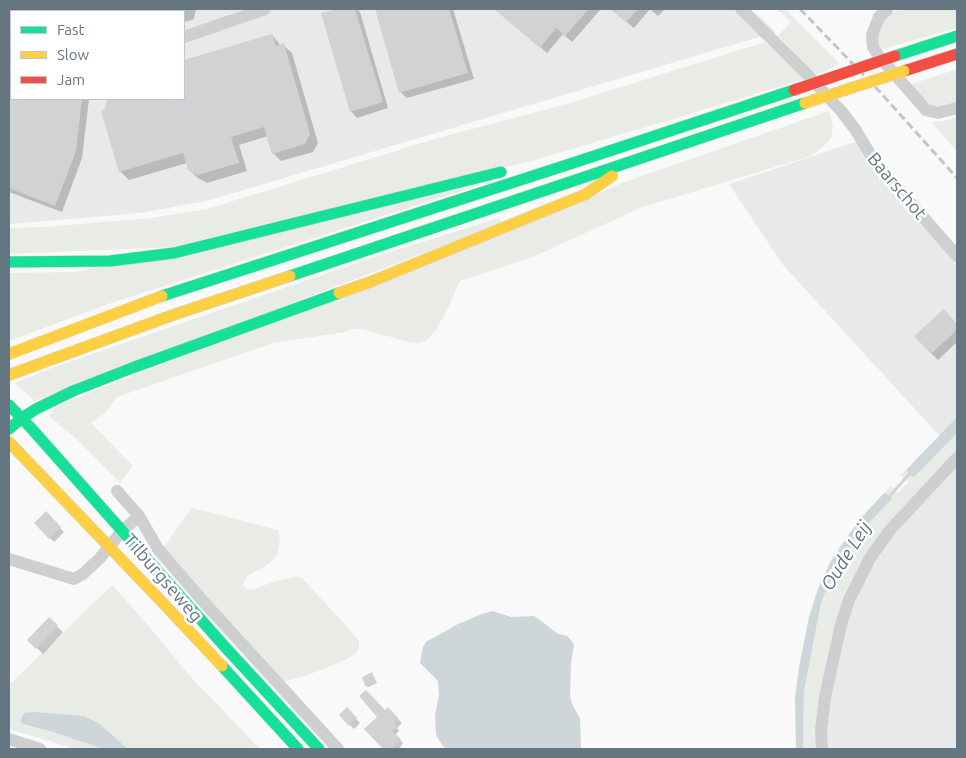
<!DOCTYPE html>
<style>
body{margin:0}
#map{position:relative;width:966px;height:758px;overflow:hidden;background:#f9f9f9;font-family:Ubuntu,sans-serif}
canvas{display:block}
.frame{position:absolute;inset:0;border:10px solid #657683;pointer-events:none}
.legend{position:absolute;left:10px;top:10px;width:175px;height:90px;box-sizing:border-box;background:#fff;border:1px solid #c1c8cd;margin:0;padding:6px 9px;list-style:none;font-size:15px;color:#657683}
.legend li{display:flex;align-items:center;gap:10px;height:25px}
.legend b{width:25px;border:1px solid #c1c8cd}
</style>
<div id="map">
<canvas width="966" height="758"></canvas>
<div class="frame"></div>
<ul class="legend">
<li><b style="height:6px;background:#16e098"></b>Fast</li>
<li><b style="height:6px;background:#ffcf43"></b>Slow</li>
<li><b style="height:6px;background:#f24e42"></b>Jam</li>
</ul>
</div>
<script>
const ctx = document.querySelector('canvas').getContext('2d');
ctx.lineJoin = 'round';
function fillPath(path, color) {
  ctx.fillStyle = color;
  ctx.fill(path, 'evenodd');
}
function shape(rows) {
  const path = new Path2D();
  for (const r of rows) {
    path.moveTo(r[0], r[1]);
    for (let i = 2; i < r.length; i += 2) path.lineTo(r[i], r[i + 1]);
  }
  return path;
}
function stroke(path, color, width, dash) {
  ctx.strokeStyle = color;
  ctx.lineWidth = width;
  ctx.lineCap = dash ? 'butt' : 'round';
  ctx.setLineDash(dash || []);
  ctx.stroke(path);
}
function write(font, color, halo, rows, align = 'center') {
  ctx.font = font + ' Ubuntu,sans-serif';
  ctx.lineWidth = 5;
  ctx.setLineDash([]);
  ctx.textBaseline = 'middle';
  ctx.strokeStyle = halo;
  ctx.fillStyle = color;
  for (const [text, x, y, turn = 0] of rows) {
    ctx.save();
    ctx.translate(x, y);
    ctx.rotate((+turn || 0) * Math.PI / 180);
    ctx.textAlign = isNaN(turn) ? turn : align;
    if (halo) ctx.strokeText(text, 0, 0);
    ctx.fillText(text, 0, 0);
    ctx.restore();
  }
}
fillPath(shape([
 [9,9,751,9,776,32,237,192,206,201,140,213,105,216,9,224],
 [11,11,184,11,184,99,11,99],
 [867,138,877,155,885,164,957,247,957,749,803,749,821,603,892,499,946,443,783,265,729,184]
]), '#e8e9e9');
fillPath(shape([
 [777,9,785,9,840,64,816,75,778,36,791,22],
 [904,9,957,9,957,28,875,51,878,34,886,14],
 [765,42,804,79,680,117,531,161,172,247,9,254,9,228,45,227,152,218,207,209,438,138,567,104],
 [957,69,957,104,931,113,906,86],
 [829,111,833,127,831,137,825,145,811,156,640,208,535,256,460,281,448,308,436,330,426,341,418,343,406,341,361,329,350,329,345,332,273,343,117,397,104,414,91,423,133,466,120,483,80,442,49,416,58,405,565,208,622,183],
 [957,117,957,152,931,122,943,121],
 [483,184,111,303,9,341,9,273,76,272],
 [499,218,503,223,34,401,15,383,49,369,377,256],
 [957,433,957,448,919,487,917,488,913,486,900,475,907,469,906,471,914,477],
 [891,486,902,497,904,503,890,518,869,547,860,564,844,597,832,630,822,677,817,712,816,749,803,749,804,691,821,603,828,585,864,528,891,499,886,494,883,494],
 [192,508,278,530,280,541,278,553,273,560,262,568,247,576,243,585,245,588,248,590,255,589,275,581,295,577,302,578,352,632,359,641,359,648,356,653,349,658,331,666,305,676,282,682,163,548],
 [112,585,147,624,189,675,260,749,128,749,100,724,84,716,25,713,24,724,50,731,103,749,76,749,9,729,9,685]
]), '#e8ebe6');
fillPath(shape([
 [957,417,957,433,914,477,912,476,906,470,907,469],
 [886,493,892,499,864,528,828,585,821,603,804,691,803,749,796,749,795,699,799,667,809,617,817,592,822,579,832,559,847,537,860,519,883,494],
 [493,611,511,617,534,616,540,620,558,634,567,636,571,640,574,645,571,662,570,696,573,706,580,718,581,749,446,749,442,745,436,735,435,716,439,695,438,681,420,663,423,647,426,642,458,624,482,614],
 [34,712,84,716,100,724,128,749,103,749,50,731,23,724,20,721,24,713]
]), '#ced6d9');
fillPath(shape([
 [58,9,109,9,108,11,64,11],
 [149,9,196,9,194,19,184,22,184,11,149,11],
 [341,9,357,9,360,12,388,108,357,118,351,111,322,14],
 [380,9,453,9,474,79,407,98,400,92,377,10],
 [495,9,601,9,572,42,563,34,547,53],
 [611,9,665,9,658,16,650,9,634,28],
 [272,35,281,46,283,45,292,53,318,143,313,152,281,161,273,153,268,136,239,145,247,171,207,183,198,178,189,170,187,163,129,180,120,171,106,110,108,99,184,99,184,61],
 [9,98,19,102,20,99,89,99,82,158,62,212,9,192],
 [944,311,957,325,957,342,938,360,931,353],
 [46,513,64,532,54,542,35,523],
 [49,619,63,632,43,654,29,640],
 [372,673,377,683,368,687,366,686],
 [347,709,360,723,354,729,340,715],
 [388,709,402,723,397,728,399,731,395,735,403,743,400,747,401,748,400,749,382,749,384,748,385,712]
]), '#0003');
stroke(shape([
 [887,499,911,472]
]), '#ced6d9', 3);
fillPath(shape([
 [337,9,355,9,383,102,350,112,321,13],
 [375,9,449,9,468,73,399,93],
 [494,9,589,9,565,36,556,28,540,48],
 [610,9,638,9,626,22],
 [272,34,276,46,284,43,310,134,305,144,272,154,264,127,231,137,239,163,198,175,188,170,183,153,119,172,101,111,105,109,107,99,184,99,184,60],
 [9,99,82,99,76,151,55,206,9,188],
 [944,309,957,324,957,330,931,354,914,336],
 [46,511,61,527,49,539,34,523],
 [49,617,58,625,36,649,27,640],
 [372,672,376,682,365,686,362,677],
 [366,690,385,710,388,707,399,719,394,724,397,727,392,731,401,739,392,749,383,749,364,729,377,717,359,696],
 [347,707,357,718,349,726,339,715]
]), '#d0d2d3');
const fast = shape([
 [895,56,957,36],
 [9,262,110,261,174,253,501,172],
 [290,276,805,103],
 [162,296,576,162,794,90],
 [9,405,31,428,226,648,319,749],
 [9,429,22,418,36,409,73,391,132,368,339,293],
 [222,666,298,749]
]);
const slow = shape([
 [339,293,370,282,586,194,612,176],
 [9,354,162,296],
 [9,375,173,315,290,276],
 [9,442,163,603,222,666]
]);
const jam = shape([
 [904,71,957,54]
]);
stroke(fast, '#d5d6d7', 12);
stroke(slow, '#d5d6d7', 12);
stroke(jam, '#d5d6d7', 12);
stroke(shape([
 [741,9,805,72,842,112,855,129,875,162,957,256],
 [887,10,879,17,872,35,873,47,878,55,926,110,938,113,957,108],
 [123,11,124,9],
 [9,14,11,15],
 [184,37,265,9],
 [117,491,139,516,158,549,201,599,338,749],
 [9,559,74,579,83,574,100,558,122,531,139,516],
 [9,739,40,749],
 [822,749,821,731,825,697,841,625,849,600,870,558,890,530,957,458]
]), '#cecfd0', 12);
stroke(fast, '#16e098', 11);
stroke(slow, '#ffcf43', 11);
stroke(jam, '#f24e42', 11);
stroke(shape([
 [800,9,880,92,957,178]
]), '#c3c5c6', 3, [8, 4]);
const slowBridge = shape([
 [805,103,904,71]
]);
const jamBridge = shape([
 [794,90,895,56]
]);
stroke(slowBridge, '#d5d6d6', 12, []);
stroke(jamBridge, '#d5d6d6', 12, []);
stroke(slowBridge, '#ffcf43', 11);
stroke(jamBridge, '#f24e42', 11);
write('18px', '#657683', '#fff', [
 ["Baarschot",897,186,50],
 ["Tilburgseweg",163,578,49]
]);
write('italic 19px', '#60757c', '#fff', [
 ["Oude Leij",846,556,-58]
]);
</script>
